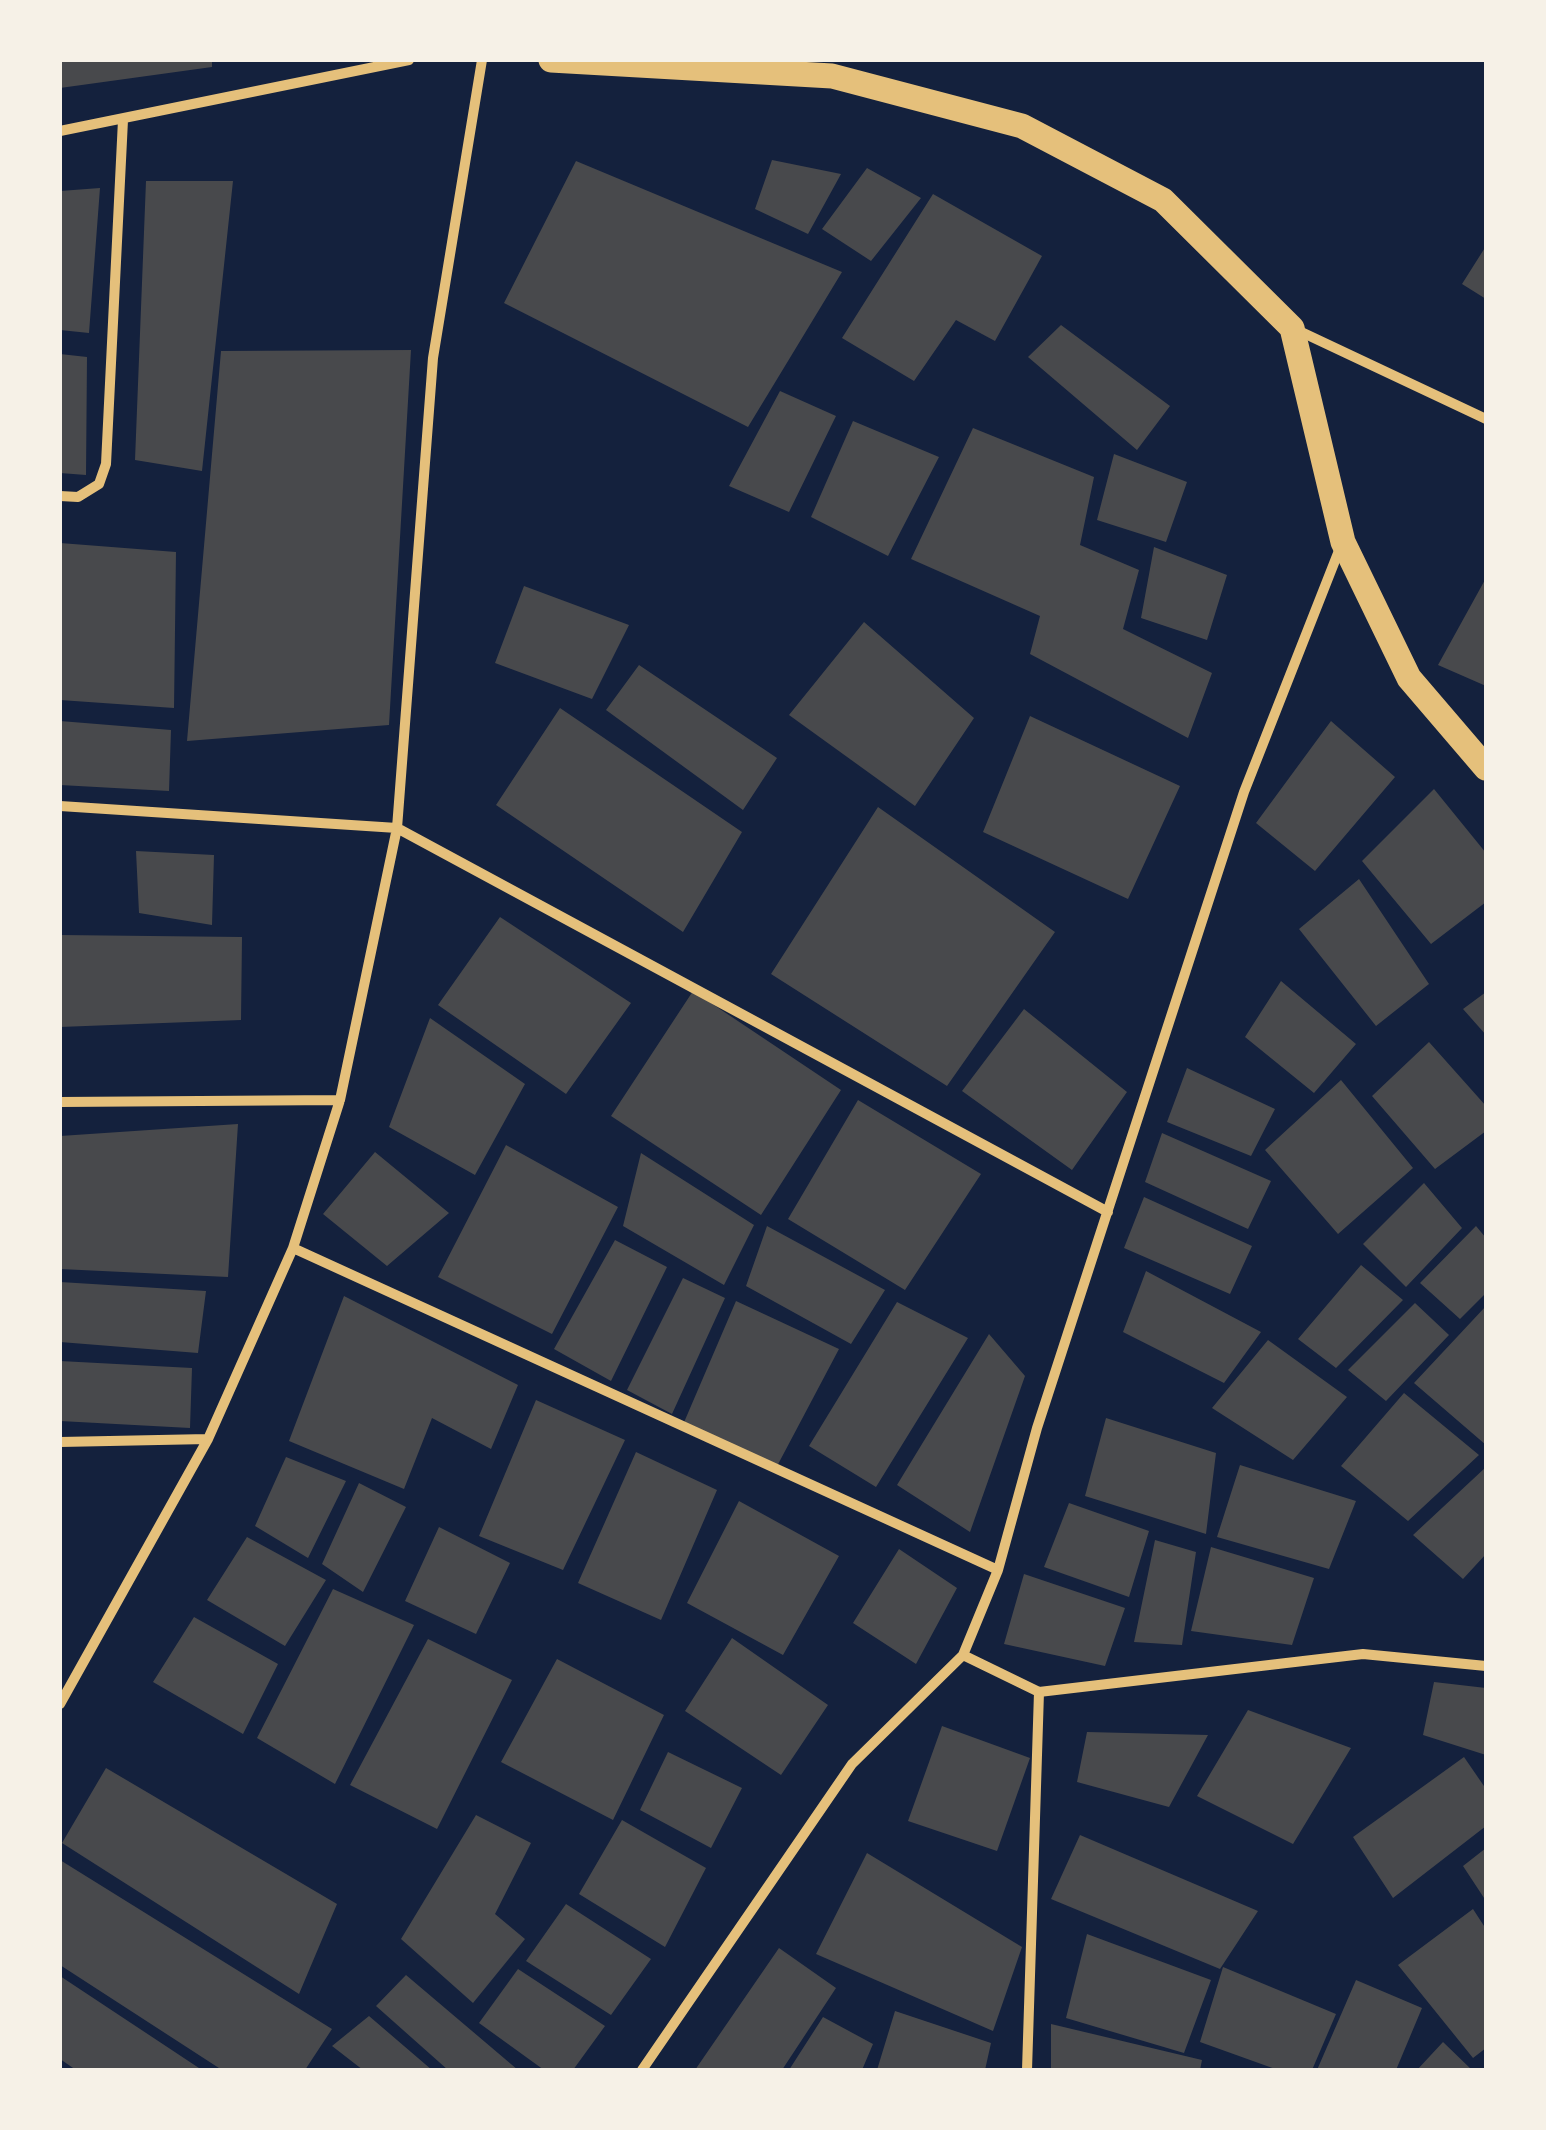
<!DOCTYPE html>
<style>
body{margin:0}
#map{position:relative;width:1546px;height:2130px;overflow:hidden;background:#14213d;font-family:Manrope,sans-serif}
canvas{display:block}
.frame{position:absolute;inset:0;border:62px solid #f6f1e7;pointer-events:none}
</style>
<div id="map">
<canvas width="1546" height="2130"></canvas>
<div class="frame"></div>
</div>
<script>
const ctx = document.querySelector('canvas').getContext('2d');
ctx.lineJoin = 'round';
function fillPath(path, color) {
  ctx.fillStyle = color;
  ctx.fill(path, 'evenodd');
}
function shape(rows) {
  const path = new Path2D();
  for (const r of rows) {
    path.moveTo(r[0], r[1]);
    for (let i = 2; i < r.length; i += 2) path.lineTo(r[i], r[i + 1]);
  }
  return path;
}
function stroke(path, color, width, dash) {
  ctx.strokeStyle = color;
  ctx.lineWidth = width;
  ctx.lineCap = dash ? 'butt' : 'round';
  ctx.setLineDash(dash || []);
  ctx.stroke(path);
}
fillPath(shape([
 [60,60,212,60,212,67,60,88],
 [772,160,841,174,808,234,755,209],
 [576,161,842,272,748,427,504,303],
 [867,168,921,198,871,261,822,229],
 [146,181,233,181,202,471,135,460],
 [100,188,89,333,60,330,60,191],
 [933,194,1042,256,995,341,956,320,914,381,842,338],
 [1486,246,1486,299,1462,284],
 [1061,325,1170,406,1137,450,1028,357],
 [411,350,389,725,187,741,221,351],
 [60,354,87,357,86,475,60,473],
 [780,391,836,416,789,512,729,486],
 [853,421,939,457,888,556,811,517],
 [973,428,1094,477,1080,545,1139,570,1123,629,1212,673,1188,738,1030,654,1040,616,911,559],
 [1114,454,1187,482,1166,542,1097,520],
 [60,543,176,552,174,708,60,700],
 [1154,547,1227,575,1207,640,1141,618],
 [1486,578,1486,686,1438,665],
 [524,586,629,625,592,699,495,663],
 [864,622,974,718,915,806,789,715],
 [639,665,777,758,743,810,606,710],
 [560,708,742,832,683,932,496,805],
 [1030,716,1180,786,1128,899,983,832],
 [60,721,171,730,169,791,60,785],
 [1331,721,1395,777,1315,871,1256,823],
 [1434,789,1486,853,1486,902,1431,944,1362,861],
 [878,807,1055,932,947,1086,771,974],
 [136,851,214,855,212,925,139,913],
 [1359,879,1429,984,1376,1026,1299,929],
 [500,917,631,1003,566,1094,438,1005],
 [60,935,242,937,241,1020,60,1027],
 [1281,981,1356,1044,1314,1093,1245,1037],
 [693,991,841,1090,761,1215,611,1116],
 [1486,992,1486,1035,1463,1009],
 [1024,1009,1127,1092,1072,1170,962,1091],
 [430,1018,525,1084,475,1175,389,1127],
 [1429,1042,1486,1106,1486,1131,1435,1169,1372,1096],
 [1187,1068,1275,1109,1251,1156,1167,1122],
 [1341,1080,1413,1168,1338,1234,1265,1150],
 [858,1100,981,1174,905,1290,788,1219],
 [238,1124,228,1277,60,1269,60,1136],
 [1162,1133,1271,1181,1248,1229,1145,1182],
 [506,1145,618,1207,552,1334,438,1277],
 [375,1152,449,1213,387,1266,323,1214],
 [641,1153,754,1225,724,1285,623,1226],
 [1424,1183,1462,1228,1406,1287,1363,1244],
 [1144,1197,1252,1246,1230,1294,1124,1248],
 [767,1226,885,1290,851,1344,746,1286],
 [1476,1226,1486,1238,1486,1293,1460,1319,1420,1283],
 [615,1240,667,1267,611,1381,554,1349],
 [1361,1265,1403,1300,1336,1368,1298,1339],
 [1146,1271,1261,1332,1224,1383,1123,1332],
 [683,1278,725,1298,672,1414,627,1390],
 [60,1282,206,1291,198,1353,60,1342],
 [344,1296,518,1385,491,1449,432,1418,404,1489,289,1441],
 [736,1301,839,1349,775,1470,682,1427],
 [897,1302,968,1338,876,1487,809,1446],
 [1415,1303,1449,1335,1386,1401,1348,1370],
 [1486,1306,1486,1445,1414,1383],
 [989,1334,1025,1376,970,1532,897,1485],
 [1268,1340,1347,1397,1293,1460,1212,1408],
 [60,1361,192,1368,190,1428,60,1421],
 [1404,1393,1479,1455,1408,1521,1341,1466],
 [536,1400,625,1440,563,1570,479,1536],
 [1106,1418,1216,1453,1206,1534,1085,1496],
 [636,1452,717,1490,661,1620,578,1583],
 [286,1457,346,1481,308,1558,255,1526],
 [1240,1465,1356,1501,1329,1569,1217,1537],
 [1486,1467,1486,1554,1463,1579,1413,1535],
 [359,1483,406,1507,363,1592,322,1564],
 [739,1501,839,1556,783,1655,687,1603],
 [1069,1503,1149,1531,1129,1597,1044,1567],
 [439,1527,510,1563,476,1634,405,1601],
 [247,1537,326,1580,285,1646,207,1600],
 [1155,1540,1196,1552,1182,1645,1134,1642],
 [1211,1547,1314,1578,1292,1645,1191,1631],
 [899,1549,957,1588,916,1664,853,1623],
 [1024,1574,1125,1608,1105,1666,1004,1644],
 [333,1589,414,1625,335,1784,257,1738],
 [194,1617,278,1664,243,1734,153,1682],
 [732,1638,828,1705,781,1775,685,1711],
 [428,1639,512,1680,437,1829,350,1785],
 [557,1659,664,1715,613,1820,501,1762],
 [1434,1682,1486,1688,1486,1755,1423,1735],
 [1248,1710,1351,1748,1293,1844,1197,1796],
 [942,1726,1030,1758,997,1851,908,1821],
 [1087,1732,1208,1735,1169,1807,1077,1782],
 [668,1752,742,1788,711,1848,640,1810],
 [1464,1757,1486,1789,1486,1826,1393,1898,1353,1837],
 [106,1768,337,1904,299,1994,62,1843],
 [476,1815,531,1843,495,1914,525,1939,473,2003,401,1939],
 [622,1820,706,1868,665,1947,579,1894],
 [1080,1835,1258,1911,1220,1969,1051,1899],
 [1486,1848,1486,1901,1463,1866],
 [867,1853,1022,1947,993,2031,816,1954],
 [60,1860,332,2029,305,2070,222,2070,60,1965],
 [566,1904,651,1959,611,2015,526,1961],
 [1473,1909,1486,1929,1486,2048,1473,2058,1398,1965],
 [1087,1934,1211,1980,1184,2053,1066,2018],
 [779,1948,836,1988,782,2070,695,2070],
 [1223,1967,1336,2014,1312,2070,1278,2070,1200,2042],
 [518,1969,605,2026,573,2070,544,2070,479,2023],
 [406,1975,518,2070,448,2070,376,2006],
 [60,1976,202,2070,76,2070,60,2059],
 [1356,1980,1422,2008,1396,2070,1317,2070],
 [895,2011,991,2043,985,2070,877,2070],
 [369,2016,432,2070,363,2070,332,2046],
 [823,2017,873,2044,862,2070,789,2070],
 [1051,2024,1202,2060,1200,2070,1051,2070],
 [1443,2042,1472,2070,1417,2070]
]), '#48494c');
stroke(shape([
 [60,131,409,60],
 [1297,330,1486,419],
 [60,496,78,497,99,484,106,464,123,120],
 [60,806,397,828,1108,1212],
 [60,1102,340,1100],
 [293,1248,998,1570],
 [60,1442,208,1439],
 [963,1655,1039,1692,1363,1654,1486,1666],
 [60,1704,208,1439,293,1248,340,1100,397,828,433,358,482,60],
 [642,2070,852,1764,963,1655,998,1570,1037,1428,1244,792,1340,548],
 [1027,2070,1039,1692]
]), '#e5c07b', 10);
stroke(shape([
 [551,60,832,76,1022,126,1163,200,1292,328,1343,542,1409,678,1486,768]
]), '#e5c07b', 25);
</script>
